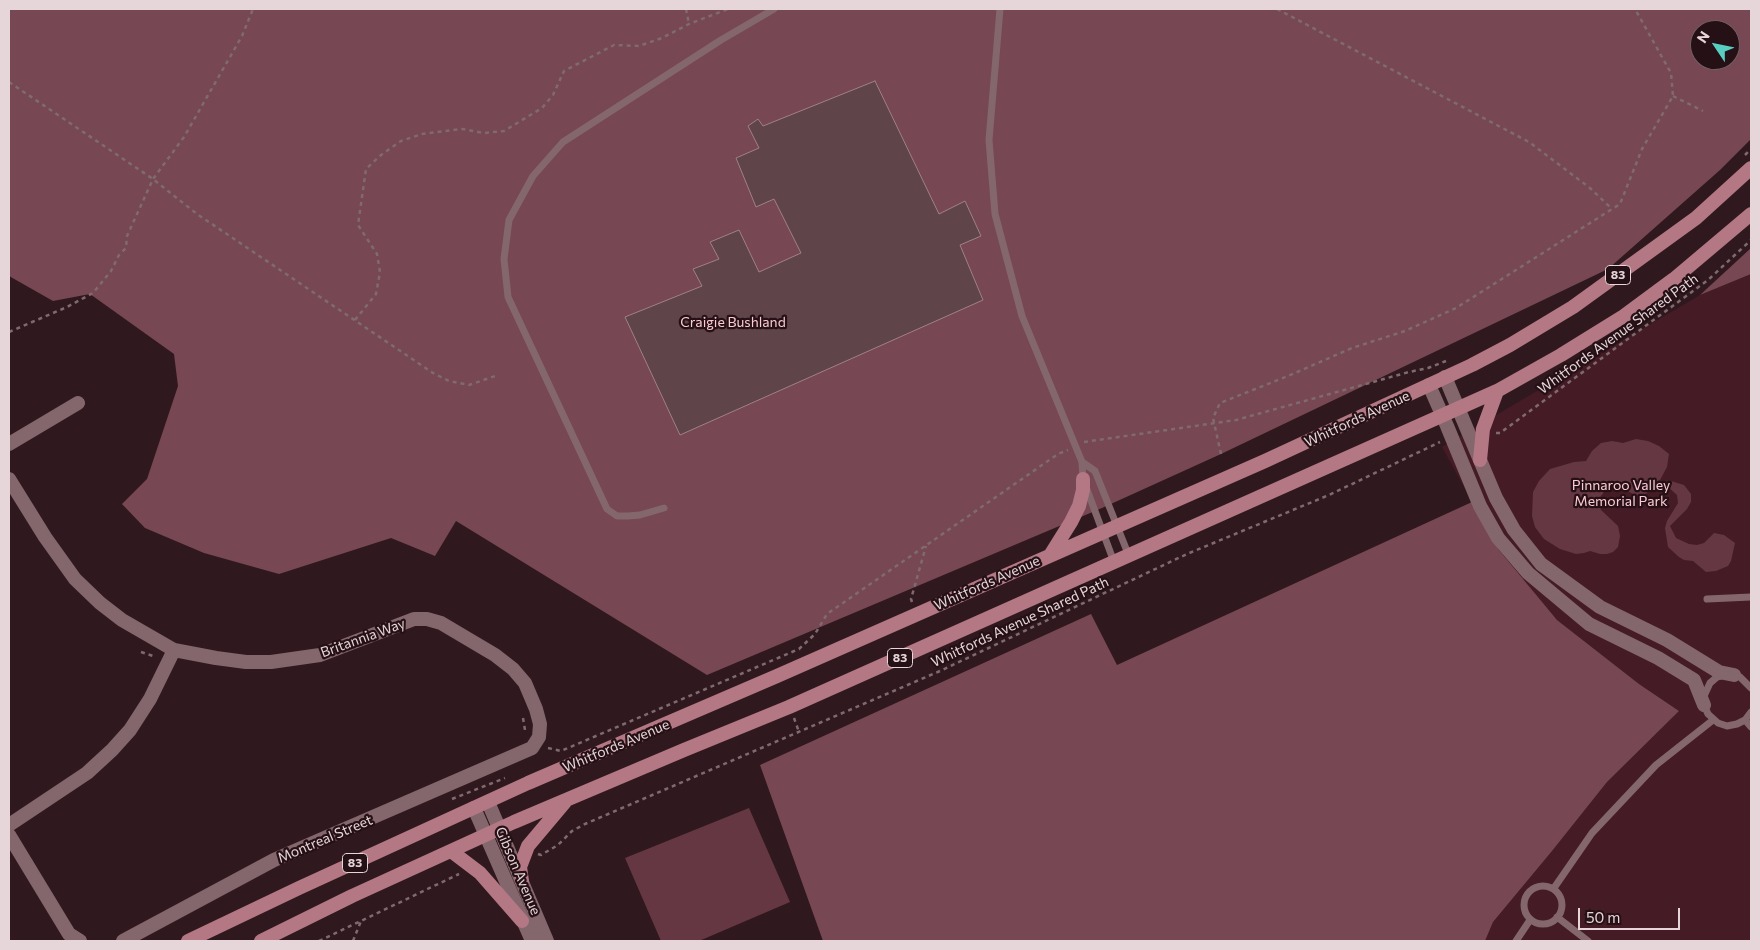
<!DOCTYPE html>
<style>
body{margin:0}
#map{position:relative;width:1760px;height:950px;overflow:hidden;background:#30191e;font-family:Commissioner,sans-serif}
canvas{display:block}
.frame{position:absolute;inset:0;border:10px solid #e6d6d9;pointer-events:none}
.north{position:absolute;left:1690px;top:20px;width:50px;height:50px;box-sizing:border-box;background:#251015;border:1px solid #725f63;border-radius:50%;rotate:304deg;font-size:14px;font-weight:700;line-height:20px;text-align:center;color:#e6d6d9}
.north::after{content:'';display:block;margin:auto;width:18px;height:22px;background:#58cec0;clip-path:polygon(50% 0,100% 100%,50% 72%,0 100%)}
.scale{position:absolute;left:1578px;top:908px;width:102px;height:22px;box-sizing:border-box;border:2px solid #e6d6d9;border-top:0;padding-left:6px;font-size:15px;line-height:18px;white-space:nowrap;color:#e6d6d9;-webkit-text-stroke:4px #251015;paint-order:stroke}
</style>
<div id="map">
<canvas width="1760" height="950"></canvas>
<div class="frame"></div>
<div class="north">N</div>
<div class="scale">50 m</div>
</div>
<script>
const ctx = document.querySelector('canvas').getContext('2d');
ctx.lineJoin = 'round';
function fillPath(path, color) {
  ctx.fillStyle = color;
  ctx.fill(path, 'evenodd');
}
function shape(rows) {
  const path = new Path2D();
  for (const r of rows) {
    if (r.length === 3) {
      path.moveTo(r[0] + r[2], r[1]);
      path.arc(r[0], r[1], r[2], 0, 2 * Math.PI);
      continue;
    }
    path.moveTo(r[0], r[1]);
    for (let i = 2; i < r.length; i += 2) path.lineTo(r[i], r[i + 1]);
  }
  return path;
}
function stroke(path, color, width, dash) {
  ctx.strokeStyle = color;
  ctx.lineWidth = width;
  ctx.lineCap = dash ? 'butt' : 'round';
  ctx.setLineDash(dash || []);
  ctx.stroke(path);
}
function write(font, color, halo, rows, align = 'center') {
  ctx.font = font + ' Commissioner,sans-serif';
  ctx.lineWidth = 4.5;
  ctx.setLineDash([]);
  ctx.textBaseline = 'middle';
  ctx.strokeStyle = halo;
  ctx.fillStyle = color;
  for (const [text, x, y, turn = 0] of rows) {
    ctx.save();
    ctx.translate(x, y);
    ctx.rotate((+turn || 0) * Math.PI / 180);
    ctx.textAlign = isNaN(turn) ? turn : align;
    if (halo) ctx.strokeText(text, 0, 0);
    ctx.fillText(text, 0, 0);
    ctx.restore();
  }
}
fillPath(shape([
 [1751,274,1751,941,1485,941,1493,922,1552,851,1607,782,1679,711,1639,684,1557,620,1499,550,1442,447,1700,295]
]), '#451b26');
fillPath(shape([
 [9,9,1751,9,1751,139,1720,170,1608,269,1221,454,1102,508,707,675,456,521,435,556,391,538,279,574,204,553,145,528,122,504,147,479,178,386,174,354,90,294,53,301,9,276],
 [1700,30,1730,30,1730,60,1700,60],
 [1751,248,1751,274,1700,295],
 [1472,502,1499,550,1557,620,1639,684,1679,711,1607,782,1552,851,1493,922,1485,941,823,941,760,765,1091,614,1117,665]
]), '#774753');
fillPath(shape([
 [1636,439,1648,441,1659,446,1669,454,1667,467,1660,480,1655,482,1647,493,1641,496,1633,494,1619,486,1611,487,1604,492,1601,496,1599,500,1601,510,1618,526,1620,536,1618,547,1613,552,1607,554,1600,554,1590,551,1584,553,1576,554,1560,549,1544,539,1535,527,1532,516,1533,492,1539,481,1550,469,1574,462,1586,461,1592,451,1601,443,1612,441,1623,443],
 [1671,481,1684,485,1691,494,1691,502,1687,509,1670,526,1676,538,1689,544,1697,545,1704,543,1714,533,1724,535,1735,543,1731,561,1728,566,1716,571,1706,572,1693,561,1684,560,1679,557,1668,547,1665,528,1667,521,1678,503,1677,495,1667,486],
 [749,808,790,902,699,941,661,941,625,858]
]), '#653742');
const building = shape([
 [875,81,939,214,965,201,981,236,960,245,983,300,680,435,625,317,702,286,693,269,719,259,710,242,739,230,759,272,801,253,774,199,756,207,736,158,759,148,748,126,758,119,763,126,875,81]
]);
fillPath(building, '#5f4449');
stroke(building, '#9f8187', 1);
stroke(shape([
 [686,9,689,24],
 [1277,9,1529,142,1590,188,1612,209],
 [9,82,153,179,197,214,433,373,449,381,469,385,498,375],
 [1673,96,1703,111],
 [1745,155,1751,149],
 [355,320,376,294,380,272,377,254,358,225,366,169,381,155,401,141,422,134,462,129,484,133,504,131,542,108,553,95,564,71,614,45,639,46,662,38,689,24,728,9],
 [9,332,67,307,93,293,111,271,119,255,126,248,127,236,153,179,184,137,242,36,253,9],
 [1496,433,1500,433,1708,280,1751,240],
 [1084,442,1236,420,1409,372,1428,368,1446,361],
 [1221,454,1213,418,1220,403,1288,376,1352,348,1405,331,1456,308,1620,204,1642,149,1673,96,1671,73,1635,9],
 [912,602,911,599,926,546],
 [141,652,156,657],
 [934,656,940,671],
 [523,718,525,730],
 [794,718,799,732],
 [548,748,561,751,799,649,815,634,827,614,1058,454,1068,450],
 [452,799,505,778],
 [538,854,541,855,558,845,572,831,585,824,940,671,1187,554,1329,495,1440,442],
 [319,941,459,874],
 [353,941,361,921]
]), '#7f6b6f', 2.5, [4, 4]);
stroke(shape([
 [1000,9,989,140,995,214,1022,316,1082,462,1083,479,1114,562],
 [1082,462,1095,471,1129,556],
 [664,508,640,515,628,516,617,516,607,509,508,297,504,259,509,220,533,176,563,142,721,40,774,9],
 [1707,599,1751,597],
 [1751,688,1740,677,1725,675,1717,677,1710,683,1704,696,1704,705,1708,714,1718,723,1727,726,1737,724,1745,720,1751,712],
 [1745,720,1751,727],
 [1543,905,19],
 [1554,888,1592,833,1656,765,1713,720],
 [1557,917,1588,941],
 [1516,941,1530,920]
]), '#84676d', 7);
stroke(shape([
 [1445,377,1496,498,1514,530,1541,564,1600,607,1667,640,1719,672,1734,675],
 [1429,385,1447,426,1480,506,1498,538,1528,573,1589,624,1658,658,1694,680,1704,705],
 [9,444,78,403],
 [9,479,45,537,75,579,100,603,122,620,174,650,216,658,246,662,271,662,320,655,414,619,427,619,441,623,495,655,513,669,525,683,536,709,540,724,539,737,532,748,274,860,123,941],
 [9,825,87,773,112,750,130,730,150,699,174,650],
 [9,835,69,934,80,941]
]), '#84676d', 14);
stroke(shape([
 [488,802,547,941],
 [474,808,532,941]
]), '#84676d', 14);
stroke(shape([
 [1480,460,1483,429,1497,391],
 [1051,554,1071,522,1079,506,1083,490,1083,479],
 [451,851,480,873,522,921],
 [522,881,520,867,528,846,565,802],
 [188,941,299,888,528,783,777,676,1265,461,1472,365,1510,345,1573,307,1696,218,1751,168],
 [261,941,352,896,514,822,684,750,789,707,1497,391,1561,355,1624,316,1674,279,1751,214]
]), '#b47784', 14);
for (const [x, y, w] of [
 [1618,275,25],
 [900,658,25],
 [355,863,25]
]) {
  const box = new Path2D();
  box.roundRect(x - w / 2, y - 9.5, w, 19, 4);
  ctx.fillStyle = '#251015';
  ctx.fill(box);
  stroke(box, '#e6d6d9', 1);
}
write('bold 12px', '#e6d6d9', null, [
 ["83",1618,275],
 ["83",900,658],
 ["83",355,863]
]);
write('14px', '#fdcbd5', '#251015', [
 ["Craigie Bushland",733,322],
 ["Pinnaroo Valley",1621,485],
 ["Memorial Park",1621,501]
]);
write('14px', '#e6d6d9', '#251015', [
 ["Whitfords Avenue Shared Path",1618,334,-36],
 ["Whitfords Avenue",1357,419,-25],
 ["Whitfords Avenue",987,583,-24],
 ["Whitfords Avenue Shared Path",1020,622,-25],
 ["Britannia Way",363,638,-20],
 ["Whitfords Avenue",616,746,-23],
 ["Montreal Street",325,839,-23],
 ["Gibson Avenue",518,871,67]
]);
</script>
